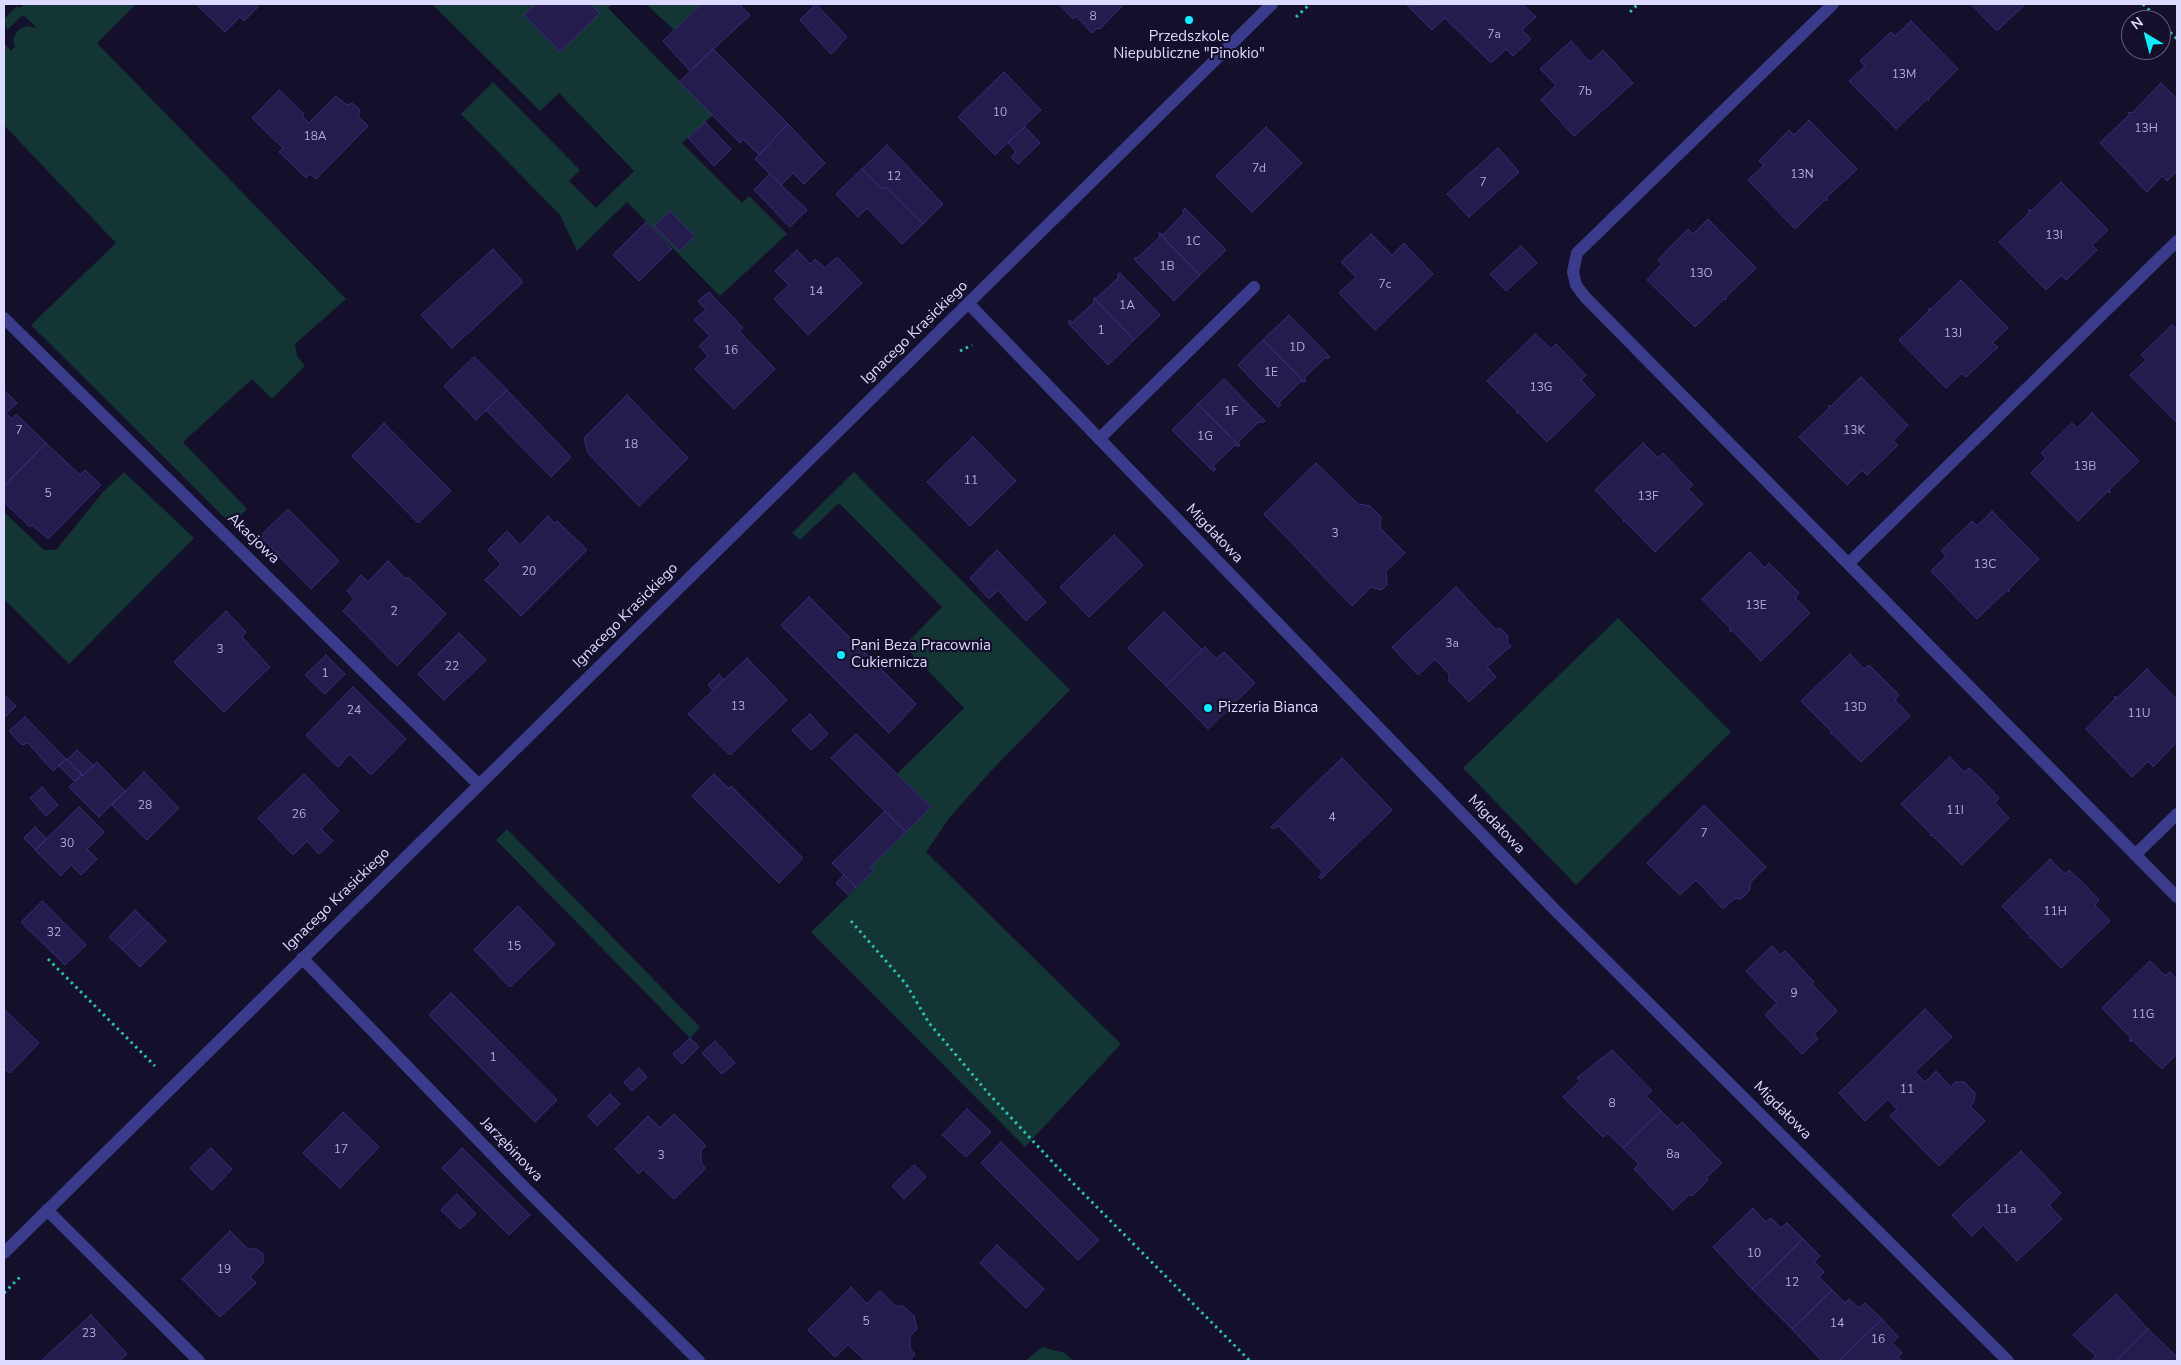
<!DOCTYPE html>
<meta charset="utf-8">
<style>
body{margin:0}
#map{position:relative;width:2181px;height:1365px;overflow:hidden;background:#14102b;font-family:"Nunito Sans",sans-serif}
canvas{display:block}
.frame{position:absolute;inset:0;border:5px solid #dddaff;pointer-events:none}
.north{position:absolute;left:2121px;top:10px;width:50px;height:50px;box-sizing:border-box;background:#14102b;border:1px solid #646180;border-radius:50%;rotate:323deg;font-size:14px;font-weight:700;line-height:20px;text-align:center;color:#dddaff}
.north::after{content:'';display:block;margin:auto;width:18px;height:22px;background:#06f1ff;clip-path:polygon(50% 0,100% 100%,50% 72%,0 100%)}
</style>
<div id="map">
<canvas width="2181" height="1365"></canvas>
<div class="frame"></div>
<div class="north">N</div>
</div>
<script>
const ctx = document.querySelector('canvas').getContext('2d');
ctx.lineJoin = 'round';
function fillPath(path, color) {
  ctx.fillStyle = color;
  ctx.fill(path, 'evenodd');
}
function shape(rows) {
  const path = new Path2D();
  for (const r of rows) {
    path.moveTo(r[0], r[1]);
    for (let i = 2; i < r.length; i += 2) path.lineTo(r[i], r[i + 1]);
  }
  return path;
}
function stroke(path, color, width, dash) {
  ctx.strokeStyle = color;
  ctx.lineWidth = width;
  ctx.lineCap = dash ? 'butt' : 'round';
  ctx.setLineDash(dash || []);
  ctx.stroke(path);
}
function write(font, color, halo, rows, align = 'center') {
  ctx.font = font + ' "Nunito Sans",sans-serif';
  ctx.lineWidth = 4.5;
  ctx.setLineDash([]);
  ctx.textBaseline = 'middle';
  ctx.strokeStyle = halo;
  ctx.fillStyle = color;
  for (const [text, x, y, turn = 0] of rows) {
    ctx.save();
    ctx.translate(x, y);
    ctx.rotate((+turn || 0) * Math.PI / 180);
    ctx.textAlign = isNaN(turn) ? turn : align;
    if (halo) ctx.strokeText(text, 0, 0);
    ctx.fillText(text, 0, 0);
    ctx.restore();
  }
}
fillPath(shape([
 [24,4,136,4,97,43,346,299,295,344,297,356,305,366,272,399,252,379,183,442,247,509,232,525,31,325,116,243,4,125,4,43,11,51,15,47,13,39,16,33,21,28,28,26,37,28,23,15,7,30,4,19,17,6,20,8],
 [432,4,612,4,608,8,713,115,682,143,742,203,749,196,787,234,720,296,627,202,577,251,560,215,461,114,493,82,580,170,569,181,596,208,634,171,559,93,540,111],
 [646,4,702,4,674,30],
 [124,472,194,538,69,664,4,599,4,512,44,550,56,550,103,492],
 [854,472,1070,690,991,771,950,817,926,852,1121,1044,1025,1147,811,932,874,871,870,867,931,807,897,774,964,708,904,646,942,607,839,503,800,540,792,533],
 [1618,618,1731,732,1576,885,1463,768],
 [507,829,700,1027,690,1038,496,840],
 [1042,1347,1065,1353,1073,1361,1025,1361]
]), '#133533');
const building = shape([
 [196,4,255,4,258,7,244,21,240,17,225,32,196,4],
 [536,4,590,4,600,13,560,52,524,15,536,4],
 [702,4,739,4,750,15,690,71,663,41,702,4],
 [816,4,847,37,831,54,800,20,816,4],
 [1059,4,1124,4,1100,29,1098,28,1092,33,1076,16,1073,19,1059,4],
 [1522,4,1536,17,1522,30,1531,39,1513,56,1506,49,1491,63,1445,18,1432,30,1407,5,1522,4],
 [1971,4,2025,4,1997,31,1971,4],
 [1911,21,1958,69,1928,99,1929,100,1926,100,1896,129,1849,81,1865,66,1860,61,1891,32,1895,36,1911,21],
 [1571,41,1590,62,1603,50,1633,83,1574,136,1541,100,1556,85,1540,69,1571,41],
 [713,49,788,124,759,155,743,139,740,143,679,82,713,49],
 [1004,72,1041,110,995,155,958,117,1004,72],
 [2161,83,2177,99,2177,171,2167,181,2162,176,2147,192,2100,143,2130,114,2128,112,2132,113,2161,83],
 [279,90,304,114,302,116,309,123,336,96,347,105,352,103,360,110,358,116,368,126,316,179,310,174,306,178,279,152,283,148,252,118,279,90],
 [1809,120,1857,169,1826,198,1828,200,1825,200,1795,229,1748,180,1764,165,1759,161,1789,130,1794,135,1809,120],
 [705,122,731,149,714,166,688,138,705,122],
 [788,124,825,163,804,184,793,173,781,185,755,159,788,124],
 [1025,127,1040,143,1018,164,1011,157,1016,152,1008,143,1025,127],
 [1266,127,1302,163,1252,212,1216,176,1266,127],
 [887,145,943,204,923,224,885,186,882,189,862,169,887,145],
 [1498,148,1519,172,1469,217,1447,194,1498,148],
 [862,169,882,189,885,186,923,224,902,244,867,208,858,217,836,194,862,169],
 [770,174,807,210,790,227,754,190,770,174],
 [2061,182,2108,230,2092,245,2097,250,2066,280,2062,275,2046,290,1999,242,2029,213,2029,209,2031,211,2061,182],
 [1185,208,1226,250,1200,275,1159,233,1163,235,1184,213,1183,211,1185,208],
 [670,211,695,236,679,251,654,226,670,211],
 [1708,219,1756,268,1726,297,1726,300,1724,299,1695,327,1647,280,1662,264,1658,260,1673,244,1688,229,1693,234,1708,219],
 [646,222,672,249,639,281,613,255,646,222],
 [1159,233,1200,275,1174,301,1134,259,1136,257,1137,258,1160,237,1159,233],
 [1371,234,1392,255,1404,243,1433,274,1375,330,1339,293,1356,277,1341,262,1371,234],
 [1521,246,1537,263,1506,291,1490,274,1521,246],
 [493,249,523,282,452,348,421,315,493,249],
 [797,250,810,264,815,259,825,268,837,257,862,283,808,335,774,299,789,285,775,271,797,250],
 [1120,273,1160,315,1134,340,1094,298,1097,298,1119,277,1117,275,1120,273],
 [1961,280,2008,328,1992,343,1998,347,1966,377,1962,373,1946,388,1899,340,1929,311,1928,309,1931,309,1961,280],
 [709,292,743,328,739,331,775,369,734,409,695,369,708,356,699,346,710,336,694,320,706,310,698,301,709,292],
 [1094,298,1134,340,1108,365,1068,323,1070,320,1072,323,1094,302,1094,298],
 [1289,315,1330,357,1327,359,1326,357,1304,378,1306,381,1304,382,1263,340,1289,315],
 [2172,325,2177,329,2177,423,2130,375,2146,360,2141,355,2172,325],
 [1535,334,1551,349,1556,344,1586,375,1581,380,1595,395,1547,442,1518,412,1517,414,1517,411,1487,381,1535,334],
 [1263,340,1304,382,1301,381,1279,403,1281,405,1278,407,1238,365,1263,340],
 [474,357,507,390,476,420,444,386,474,357],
 [1861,377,1908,425,1893,441,1898,445,1867,475,1862,470,1847,485,1799,437,1829,408,1828,406,1831,406,1861,377],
 [1224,379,1265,421,1262,423,1260,421,1238,442,1240,444,1239,446,1198,404,1224,379],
 [4,390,17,403,6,413,12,419,16,414,46,443,4,486,4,390],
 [507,390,571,457,551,477,486,410,507,390],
 [627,395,688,458,639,506,588,453,584,438,627,395],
 [1198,404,1239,446,1238,447,1235,445,1213,466,1216,469,1213,471,1172,430,1198,404],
 [2092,413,2139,461,2109,490,2110,493,2108,491,2078,521,2031,473,2046,458,2041,453,2072,423,2077,428,2092,413],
 [384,423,451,491,418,523,352,456,384,423],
 [973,437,1016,481,970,526,927,482,973,437],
 [46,443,80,475,85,470,101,485,48,539,32,525,30,527,4,502,4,486,46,443],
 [1643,443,1658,458,1663,453,1677,468,1693,485,1688,489,1703,504,1655,552,1625,521,1623,522,1624,520,1595,490,1643,443],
 [1316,463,1358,504,1370,506,1381,517,1380,528,1405,553,1386,571,1387,585,1381,590,1371,587,1352,606,1264,514,1316,463],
 [288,509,339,561,311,589,260,536,288,509],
 [1992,511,2039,559,2009,589,2009,592,2007,590,1977,619,1931,571,1946,556,1941,551,1972,521,1977,526,1992,511],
 [548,516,554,523,557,521,587,550,521,616,485,580,501,564,488,550,507,531,520,545,548,516],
 [1114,535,1143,565,1089,617,1060,587,1114,535],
 [997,550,1046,602,1026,621,998,590,989,599,970,578,997,550],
 [1750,552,1765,568,1769,563,1799,593,1795,598,1810,613,1761,661,1733,631,1729,631,1731,629,1702,599,1750,552],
 [388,561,406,579,408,577,446,614,397,666,343,611,354,599,347,591,361,575,368,582,388,561],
 [1456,587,1495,629,1501,629,1508,636,1507,642,1511,646,1487,667,1496,677,1469,702,1449,681,1449,674,1435,659,1418,675,1392,647,1456,587],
 [809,597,916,704,889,733,781,625,809,597],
 [226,611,246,632,242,637,270,667,224,712,174,662,226,611],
 [1164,612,1202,650,1166,686,1128,648,1164,612],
 [459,633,486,660,444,700,418,674,459,633],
 [1205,647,1216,659,1224,652,1255,683,1208,729,1166,686,1205,647],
 [1850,654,1864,669,1869,665,1899,695,1895,700,1910,716,1861,762,1832,733,1830,734,1831,731,1801,701,1850,654],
 [326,655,345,674,325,694,305,675,326,655],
 [747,658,787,700,730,755,688,714,747,658],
 [2147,669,2177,700,2177,742,2153,767,2148,761,2132,777,2086,729,2115,699,2115,696,2117,698,2147,669],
 [719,674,724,680,713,690,708,685,719,674],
 [353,687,406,739,371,775,350,754,338,767,306,735,353,687],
 [4,695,16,706,4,718,4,695],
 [810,714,828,734,811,750,792,730,810,714],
 [25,717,66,759,53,771,28,743,22,745,9,731,25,717],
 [856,734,931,807,906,832,831,758,856,734],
 [77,750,94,766,83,776,67,760,77,750],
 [1950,757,1964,772,1969,768,1983,781,1999,798,1995,803,2009,818,1962,865,1932,835,1930,836,1931,834,1901,804,1950,757],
 [1342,758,1392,810,1321,879,1319,877,1323,872,1278,826,1274,829,1271,827,1342,758],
 [66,759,82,774,74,781,59,766,66,759],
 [97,762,125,791,99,817,69,787,97,762],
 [144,772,179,808,147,840,112,805,144,772],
 [304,774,339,811,321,829,333,841,319,854,307,841,293,855,258,818,304,774],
 [714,774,729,789,731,786,803,858,779,883,692,796,714,774],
 [42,787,58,805,46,816,30,798,42,787],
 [1704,805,1766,867,1750,883,1750,890,1741,899,1735,898,1723,909,1696,880,1680,895,1647,863,1704,805],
 [79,807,104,832,87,849,97,859,81,875,71,865,61,876,35,850,79,807],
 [885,811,906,832,870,867,874,871,856,887,832,863,885,811],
 [35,827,47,839,36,850,24,838,35,827],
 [2050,859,2065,874,2069,870,2084,884,2099,900,2095,905,2110,921,2061,968,2032,938,2029,938,2030,936,2002,906,2050,859],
 [844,875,856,887,848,895,836,883,844,875],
 [42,901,86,945,65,965,21,922,42,901],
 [518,906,555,944,510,987,474,950,518,906],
 [135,910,148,923,122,949,109,937,135,910],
 [148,923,166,941,140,967,122,949,148,923],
 [1772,946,1780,955,1785,951,1814,982,1812,984,1837,1011,1814,1034,1818,1039,1802,1054,1765,1015,1777,1003,1746,971,1772,946],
 [2150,961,2165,976,2170,972,2177,980,2177,1054,2162,1069,2132,1040,2131,1042,2129,1040,2131,1038,2102,1008,2150,961],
 [451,993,557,1100,535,1122,429,1015,451,993],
 [4,1009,39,1043,10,1073,4,1068,4,1009],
 [1925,1009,1952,1037,1915,1072,1925,1082,1936,1071,1951,1087,1955,1082,1964,1082,1975,1093,1974,1101,1970,1106,1985,1121,1939,1166,1890,1116,1897,1109,1888,1099,1865,1121,1839,1093,1925,1009],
 [690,1038,699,1047,682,1064,673,1054,690,1038],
 [715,1041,735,1063,722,1074,702,1053,715,1041],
 [1612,1050,1652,1091,1646,1096,1661,1111,1623,1148,1608,1133,1603,1137,1563,1097,1580,1081,1577,1078,1612,1050],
 [639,1068,647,1077,632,1091,624,1082,639,1068],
 [610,1094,620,1104,597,1126,588,1116,610,1094],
 [967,1109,991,1132,966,1157,942,1135,967,1109],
 [1661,1111,1677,1127,1682,1122,1722,1163,1706,1178,1708,1180,1692,1196,1690,1194,1673,1210,1634,1169,1639,1164,1623,1148,1661,1111],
 [343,1112,379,1147,340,1188,303,1153,343,1112],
 [674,1114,706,1146,701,1150,701,1162,705,1168,703,1171,674,1199,643,1169,639,1174,615,1149,648,1116,660,1128,674,1114],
 [1001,1142,1099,1240,1078,1260,981,1163,1001,1142],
 [211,1148,232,1169,212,1190,190,1168,211,1148],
 [462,1148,530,1215,509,1235,442,1168,462,1148],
 [2021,1151,2061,1193,2049,1205,2062,1219,2017,1261,1983,1225,1972,1236,1952,1215,2021,1151],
 [914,1165,926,1177,904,1199,892,1186,914,1165],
 [457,1194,476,1214,460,1229,441,1210,457,1194],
 [1753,1208,1766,1222,1771,1218,1781,1228,1787,1223,1803,1239,1752,1289,1713,1247,1753,1208],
 [230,1231,248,1249,257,1249,263,1254,263,1263,250,1277,256,1283,220,1317,182,1279,230,1231],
 [1803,1239,1820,1256,1814,1262,1824,1272,1819,1277,1832,1290,1792,1329,1752,1289,1803,1239],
 [997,1245,1044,1289,1026,1308,980,1263,997,1245],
 [851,1287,867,1304,880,1291,895,1306,903,1306,914,1316,917,1329,910,1336,910,1349,915,1354,909,1361,866,1361,848,1345,835,1357,808,1330,851,1287],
 [1832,1290,1845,1303,1849,1299,1859,1308,1865,1303,1882,1319,1839,1361,1822,1361,1792,1329,1832,1290],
 [2116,1294,2148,1329,2116,1361,2091,1361,2096,1356,2073,1335,2116,1294],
 [91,1315,127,1354,119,1361,41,1361,91,1315],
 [1882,1319,1898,1337,1892,1343,1902,1353,1898,1357,1902,1361,1839,1361,1882,1319],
 [2148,1329,2177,1357,2177,1361,2116,1361,2148,1329]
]);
fillPath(building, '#241c4c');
stroke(building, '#392d79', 1);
stroke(shape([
 [2143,4,2159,20],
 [1630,12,1638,4],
 [1296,17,1310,4],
 [2161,23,2177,39],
 [960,351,972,345],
 [851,921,906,984,929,1023,989,1094,1060,1170,1250,1361],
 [48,959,155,1066],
 [4,1293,21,1276]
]), '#2ebfb1', 3, [2.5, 4]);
stroke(shape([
 [1833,4,1577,253,1573,272,1576,285,1585,297,2177,897],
 [968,303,1556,911,2008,1361],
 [4,318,478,784],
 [1099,439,1254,287],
 [1849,563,2177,241],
 [2135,855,2177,814],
 [302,958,521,1184,699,1361],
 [47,1210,199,1361],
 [4,1253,1272,4]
]), '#3b3b8b', 12);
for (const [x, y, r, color] of [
 [1189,20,5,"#06f1ff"],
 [841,655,5,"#06f1ff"],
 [1208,708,5,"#06f1ff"]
]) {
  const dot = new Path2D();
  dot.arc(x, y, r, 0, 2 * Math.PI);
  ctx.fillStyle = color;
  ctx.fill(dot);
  stroke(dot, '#14102b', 2);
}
write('12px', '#afaad2', null, [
 ["8",1093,17],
 ["7a",1494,35],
 ["13M",1904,75],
 ["7b",1585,92],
 ["10",1000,113],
 ["13H",2146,129],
 ["18A",315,137],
 ["7d",1259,169],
 ["13N",1802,175],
 ["12",894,177],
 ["7",1483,183],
 ["13I",2054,236],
 ["1C",1193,242],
 ["1B",1167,267],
 ["13O",1701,274],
 ["7c",1385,285],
 ["14",816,292],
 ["1A",1127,306],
 ["1",1101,331],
 ["13J",1953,334],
 ["1D",1297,348],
 ["16",731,351],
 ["1E",1271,373],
 ["13G",1541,388],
 ["1F",1231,412],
 ["7",19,431],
 ["13K",1854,431],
 ["1G",1205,437],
 ["18",631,445],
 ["13B",2085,467],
 ["11",971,481],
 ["5",48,494],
 ["13F",1648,497],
 ["3",1335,534],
 ["13C",1985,565],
 ["20",529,572],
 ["13E",1756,606],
 ["2",394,612],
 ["3a",1452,644],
 ["3",220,650],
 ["22",452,667],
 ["1",325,674],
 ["13",738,707],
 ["13D",1855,708],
 ["24",354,711],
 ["11U",2139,714],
 ["28",145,806],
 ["11I",1955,811],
 ["26",299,815],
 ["4",1332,818],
 ["7",1704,834],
 ["30",67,844],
 ["11H",2055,912],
 ["32",54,933],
 ["15",514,947],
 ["9",1794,994],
 ["11G",2143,1015],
 ["1",493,1058],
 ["11",1907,1090],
 ["8",1612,1104],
 ["17",341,1150],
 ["8a",1673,1155],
 ["3",661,1156],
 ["11a",2006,1210],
 ["10",1754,1254],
 ["19",224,1270],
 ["12",1792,1283],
 ["5",866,1322],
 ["14",1837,1324],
 ["23",89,1334],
 ["16",1878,1340]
]);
write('15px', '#dddaff', '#14102b', [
 ["Przedszkole",1189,37,"center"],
 ["Niepubliczne \"Pinokio\"",1189,54,"center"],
 ["Pani Beza Pracownia",851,646],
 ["Cukiernicza",851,663],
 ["Pizzeria Bianca",1218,708]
], 'left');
write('15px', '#dddaff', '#14102b', [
 ["Ignacego Krasickiego",915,333,-44],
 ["Migdałowa",1214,534,46],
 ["Akacjowa",253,539,44],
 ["Ignacego Krasickiego",626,616,-45],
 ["Migdałowa",1496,825,46],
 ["Ignacego Krasickiego",337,900,-44],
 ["Migdałowa",1782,1111,45],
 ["Jarzębinowa",511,1150,46]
]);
</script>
